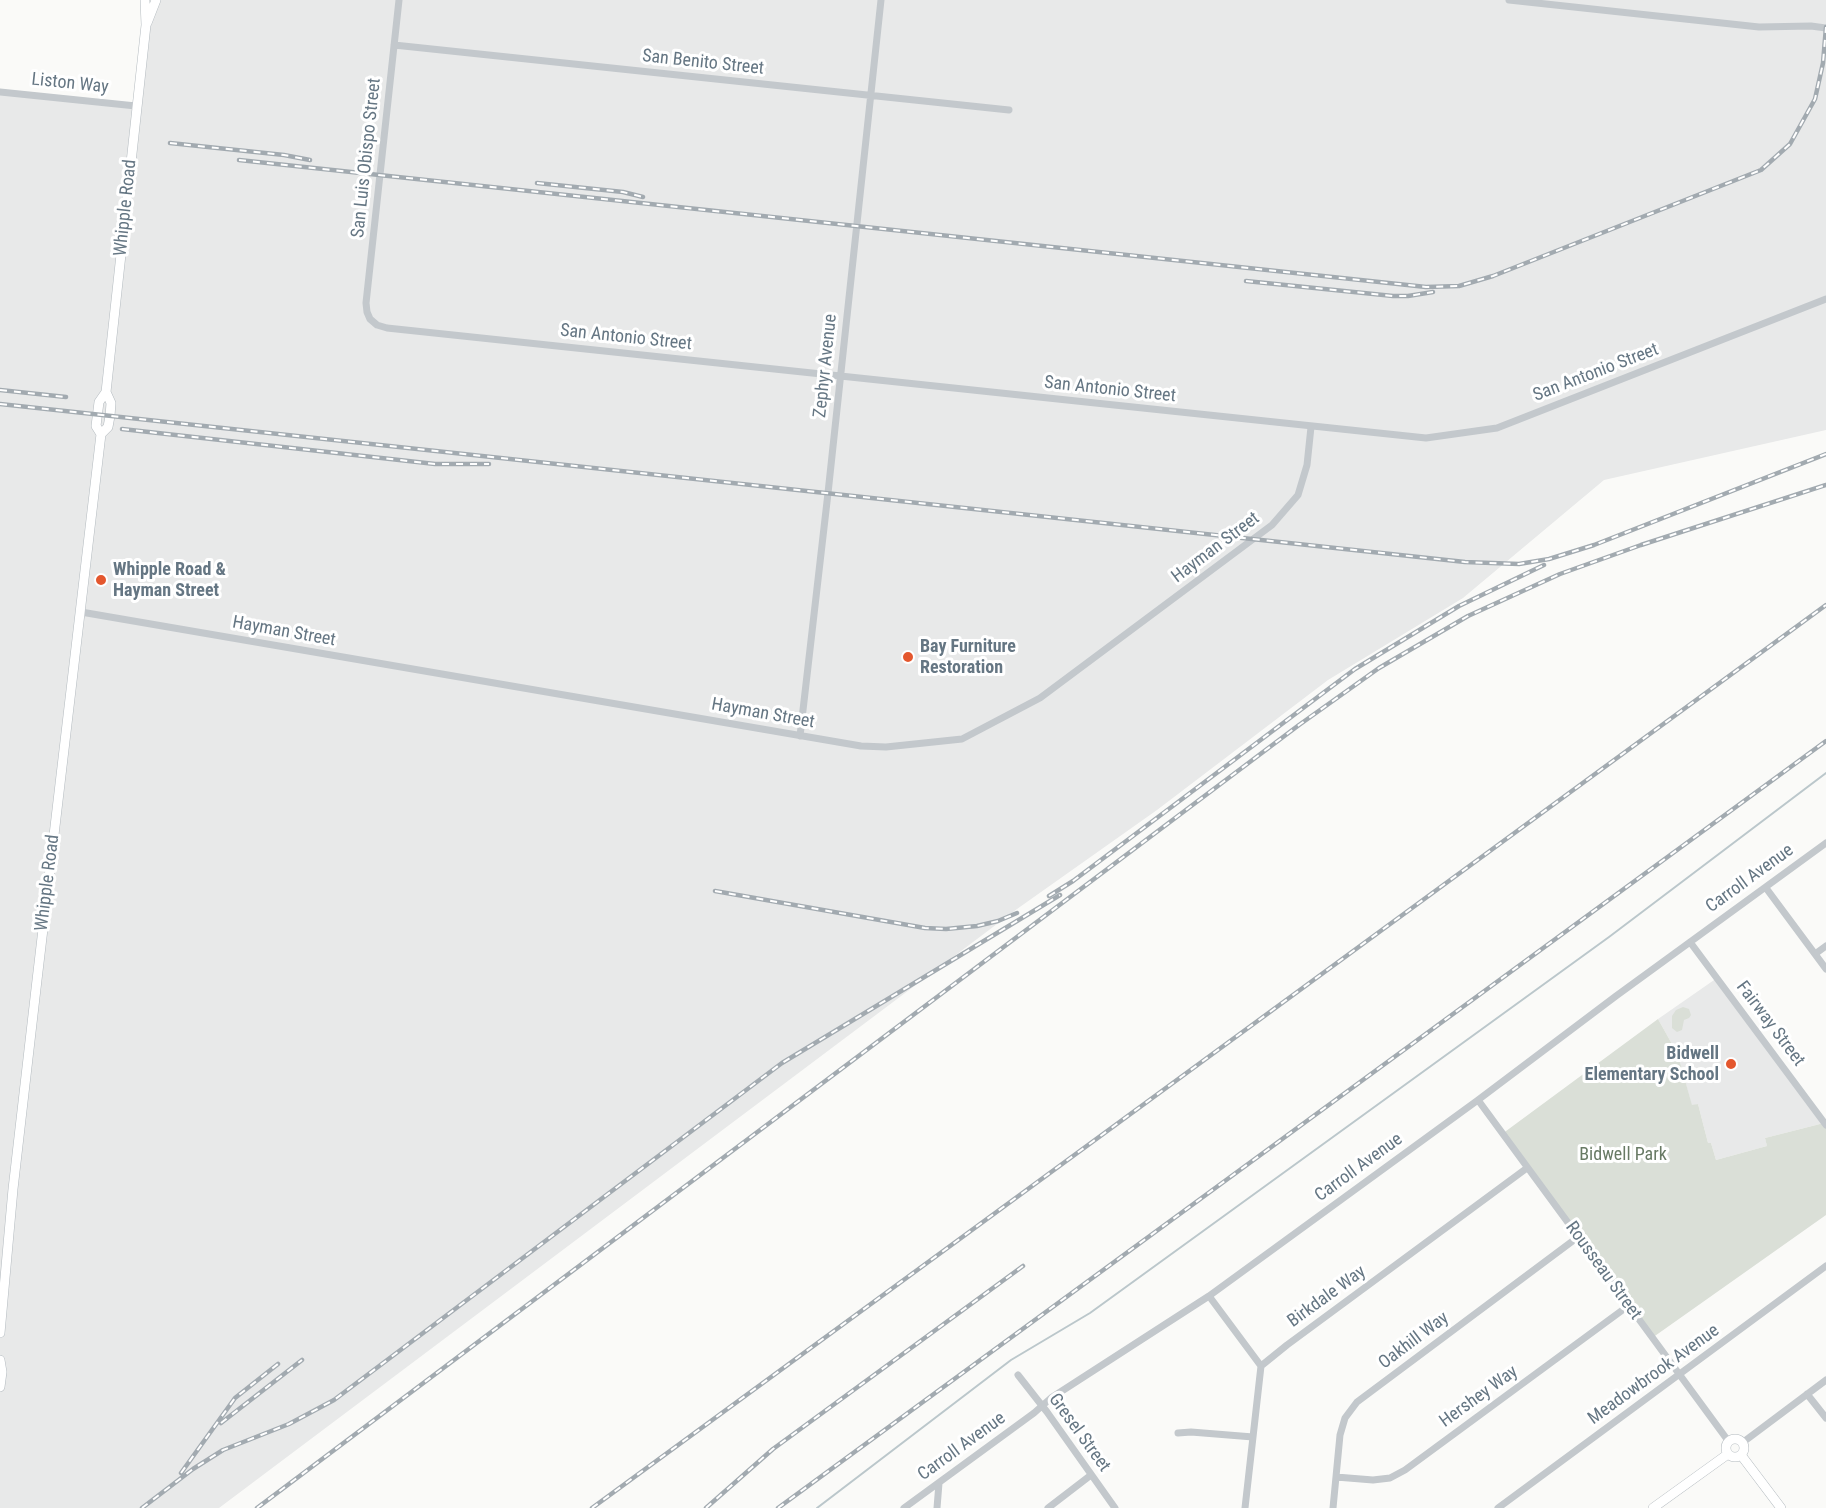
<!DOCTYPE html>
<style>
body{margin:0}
canvas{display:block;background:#fafaf8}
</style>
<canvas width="1826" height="1508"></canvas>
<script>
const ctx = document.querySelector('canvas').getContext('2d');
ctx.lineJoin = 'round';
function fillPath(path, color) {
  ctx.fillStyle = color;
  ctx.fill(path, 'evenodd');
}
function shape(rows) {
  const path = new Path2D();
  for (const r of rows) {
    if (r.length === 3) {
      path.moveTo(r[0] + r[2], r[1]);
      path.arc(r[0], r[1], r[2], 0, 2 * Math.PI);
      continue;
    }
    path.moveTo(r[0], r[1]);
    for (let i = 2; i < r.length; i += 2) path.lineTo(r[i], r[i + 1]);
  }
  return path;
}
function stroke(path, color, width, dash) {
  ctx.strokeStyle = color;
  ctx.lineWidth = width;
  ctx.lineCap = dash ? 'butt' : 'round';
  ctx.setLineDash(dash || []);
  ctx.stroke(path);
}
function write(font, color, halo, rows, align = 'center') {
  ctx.font = font + ' "Roboto Condensed",sans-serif';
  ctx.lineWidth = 6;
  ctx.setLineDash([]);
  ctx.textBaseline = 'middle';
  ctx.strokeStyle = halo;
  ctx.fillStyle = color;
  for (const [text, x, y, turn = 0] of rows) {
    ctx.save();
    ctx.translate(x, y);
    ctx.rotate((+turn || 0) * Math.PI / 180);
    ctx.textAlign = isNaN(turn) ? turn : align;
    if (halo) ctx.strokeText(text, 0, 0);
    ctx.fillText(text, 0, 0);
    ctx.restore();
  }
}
fillPath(shape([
 [156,0,1826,0,1826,430,1604,480,1463,598,1328,680,1157,810,1017,909,219,1508,0,1508,0,92,136,106,146,25],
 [1717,978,1824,1123,1765,1138,1767,1146,1716,1160,1711,1143,1708,1143,1698,1104,1692,1106,1676,1048,1672,1044,1658,1019]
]), '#e8e9e9');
fillPath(shape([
 [1683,1007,1689,1009,1691,1015,1689,1018,1684,1020,1682,1030,1677,1032,1672,1028,1672,1016,1676,1010],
 [1658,1019,1672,1044,1676,1048,1692,1105,1698,1104,1708,1143,1711,1143,1716,1160,1767,1146,1765,1138,1824,1123,1826,1125,1826,1215,1652,1338,1502,1134]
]), '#dadfd7');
stroke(shape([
 [817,1508,1011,1360,1090,1313,1609,937,1826,773]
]), '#bbc7cb', 2);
const secondary = shape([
 [147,23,156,0],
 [101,434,108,427,110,416,111,403,106,392],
 [0,1333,13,1189,37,980,101,434,96,426,99,402,106,392,146,25,145,0],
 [0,1360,2,1372,0,1387],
 [1735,1448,9],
 [1741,1455,1781,1508],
 [1653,1508,1728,1454]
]);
stroke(secondary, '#b3babf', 10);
stroke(shape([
 [399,0,366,303,367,312,370,319,377,325,387,328,1426,438,1497,428,1826,299],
 [1509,0,1759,27,1811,26,1826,28],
 [394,45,1009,110],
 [0,92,136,106],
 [81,612,861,746,886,747,962,739,1040,698,1272,525,1298,495,1307,465,1311,427],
 [800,736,828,493,881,0],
 [1766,888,1826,969],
 [1690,942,1826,1125],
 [1815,954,1826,946],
 [1478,1100,1729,1442],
 [1209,1296,1261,1366],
 [1018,1375,1047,1412,1115,1508],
 [1807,1394,1826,1418],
 [1178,1433,1191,1432,1253,1437],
 [1742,1443,1826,1380],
 [1336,1477,1373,1480,1390,1478,1405,1470,1628,1306],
 [904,1508,1034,1413,1051,1398,1209,1296,1478,1100,1616,996,1826,843],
 [937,1508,939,1483],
 [1048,1508,1091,1475],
 [1245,1508,1261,1366,1287,1345,1527,1168],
 [1333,1508,1340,1435,1345,1418,1357,1402,1578,1237],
 [1498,1508,1826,1266]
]), '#c3c8cc', 7);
stroke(secondary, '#fff', 9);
const rail = shape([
 [170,143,284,155,310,160],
 [239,160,1426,287,1459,286,1493,276,1761,170,1790,144,1815,99,1823,63,1826,27],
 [537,183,623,192,643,197],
 [1246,281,1393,296,1408,296,1433,292],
 [0,390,66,397],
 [0,404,1465,562,1519,564,1549,559,1594,545,1826,454],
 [122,429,435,464,489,464],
 [715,891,925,928,946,929,977,926,998,921,1017,913],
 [1049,896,1073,881,1355,669,1459,606,1544,565],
 [221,1423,302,1360],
 [181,1473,235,1398,278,1364],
 [142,1508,193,1469,223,1450,289,1424,334,1400,782,1063,1060,895],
 [257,1508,1299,725,1379,668,1468,616,1560,574,1641,545,1826,485],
 [592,1508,1826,605],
 [706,1508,773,1449,1023,1266],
 [778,1508,1826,741]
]);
stroke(rail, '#a2aab0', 4.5);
stroke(rail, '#fff', 2, [7]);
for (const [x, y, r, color] of [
 [101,580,6,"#e4572e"],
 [908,657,6,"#e4572e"],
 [1731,1064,6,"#e4572e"]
]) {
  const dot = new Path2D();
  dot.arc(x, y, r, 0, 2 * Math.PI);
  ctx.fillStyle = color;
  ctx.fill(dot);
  stroke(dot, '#fff', 2);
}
write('18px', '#657683', '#fff', [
 ["San Benito Street",703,63,6],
 ["Liston Way",70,84,6],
 ["San Luis Obispo Street",367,158,-84],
 ["Whipple Road",126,208,-84],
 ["San Antonio Street",626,338,6],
 ["Zephyr Avenue",826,366,-84],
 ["San Antonio Street",1596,373,-21],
 ["San Antonio Street",1110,390,6],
 ["Hayman Street",1216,548,-37],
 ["Hayman Street",284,632,10],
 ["Hayman Street",763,714,10],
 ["Carroll Avenue",1750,879,-36],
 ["Whipple Road",48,883,-83],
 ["Fairway Street",1770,1024,53],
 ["Carroll Avenue",1359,1168,-36],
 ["Rousseau Street",1603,1271,54],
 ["Birkdale Way",1327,1297,-36],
 ["Oakhill Way",1414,1341,-37],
 ["Meadowbrook Avenue",1654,1375,-36],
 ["Hershey Way",1479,1397,-36],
 ["Gresel Street",1079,1433,54],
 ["Carroll Avenue",962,1447,-36]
]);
write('bold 18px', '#657683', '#fff', [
 ["Whipple Road &",113,570],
 ["Hayman Street",113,591],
 ["Bay Furniture",920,647],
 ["Restoration",920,668],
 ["Bidwell",1719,1054,"right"],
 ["Elementary School",1719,1075,"right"]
], 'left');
write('18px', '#687a64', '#fff', [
 ["Bidwell Park",1623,1155]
]);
</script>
